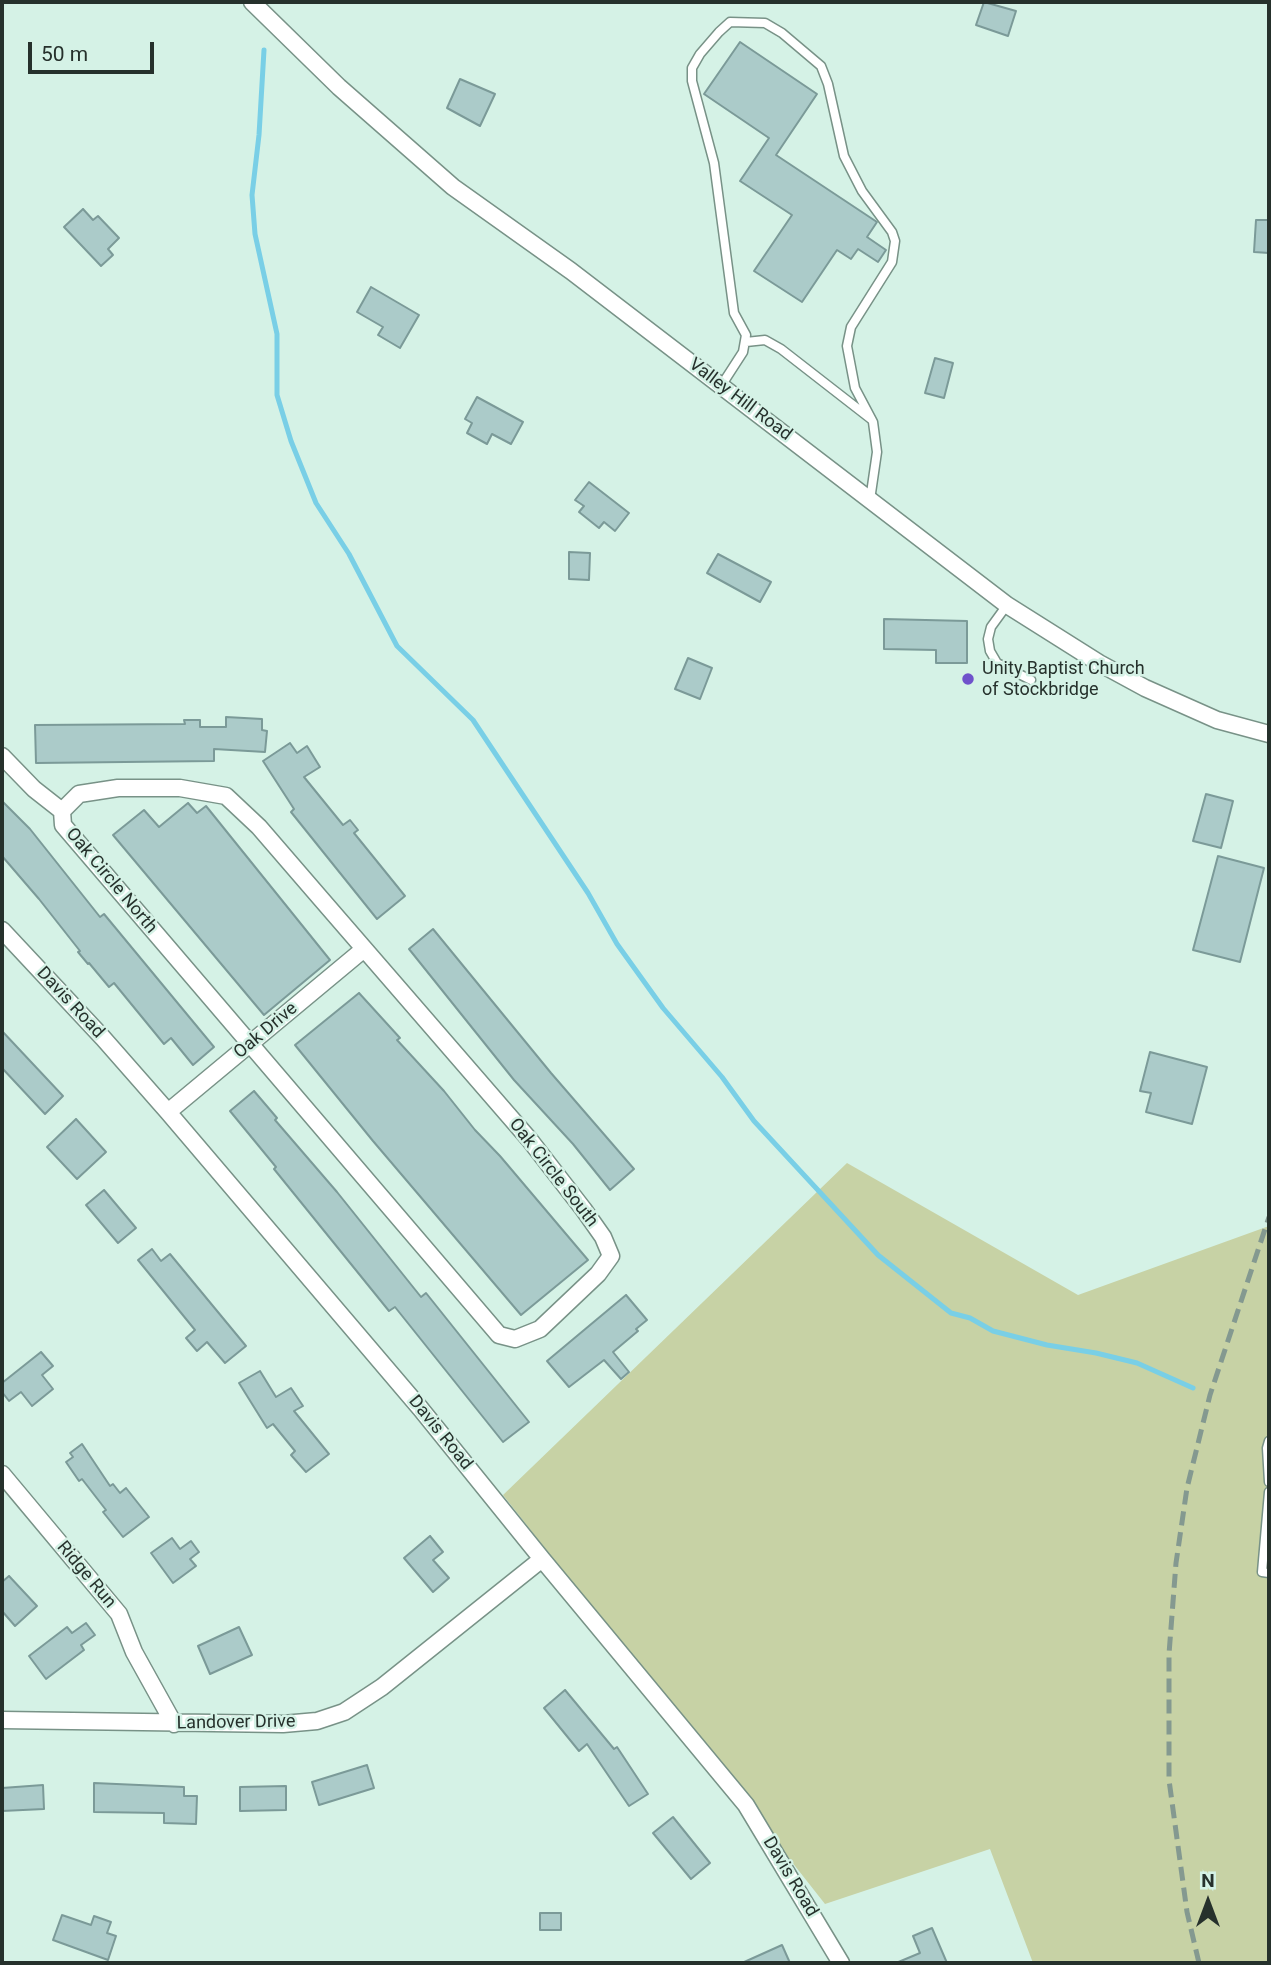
<!DOCTYPE html>
<style>
body{margin:0}
#map{position:relative;width:1271px;height:1965px;overflow:hidden;background:#d5f2e6;font-family:Roboto,sans-serif}
canvas{display:block}
.frame{position:absolute;inset:0;border:4px solid #26312c;pointer-events:none}
.north{position:absolute;left:1173px;top:1867px;width:70px;height:70px;-webkit-text-stroke:5px #d5f2e6;paint-order:stroke;rotate:0deg;font-size:19px;font-weight:700;line-height:28px;text-align:center;color:#26312c}
.north::after{content:'';display:block;margin:auto;width:24px;height:32px;background:#26312c;clip-path:polygon(50% 0,100% 100%,50% 72%,0 100%)}
.scale{position:absolute;left:28px;top:42px;width:126px;height:32px;box-sizing:border-box;border:4px solid #26312c;border-top:0;padding-left:9px;font-size:21px;line-height:24px;white-space:nowrap;color:#26312c;-webkit-text-stroke:5px #d5f2e6;paint-order:stroke}
</style>
<div id="map">
<canvas width="1271" height="1965"></canvas>
<div class="frame"></div>
<div class="north">N</div>
<div class="scale">50 m</div>
</div>
<script>
const ctx = document.querySelector('canvas').getContext('2d');
ctx.lineJoin = 'round';
function fillPath(path, color) {
  ctx.fillStyle = color;
  ctx.fill(path, 'evenodd');
}
function shape(rows) {
  const path = new Path2D();
  for (const r of rows) {
    path.moveTo(r[0], r[1]);
    for (let i = 2; i < r.length; i += 2) path.lineTo(r[i], r[i + 1]);
  }
  return path;
}
function stroke(path, color, width, dash) {
  ctx.strokeStyle = color;
  ctx.lineWidth = width;
  ctx.lineCap = dash ? 'butt' : 'round';
  ctx.setLineDash(dash || []);
  ctx.stroke(path);
}
function write(font, color, halo, rows, align = 'center') {
  ctx.font = font + ' Roboto,sans-serif';
  ctx.lineWidth = 5;
  ctx.setLineDash([]);
  ctx.textBaseline = 'middle';
  ctx.strokeStyle = halo;
  ctx.fillStyle = color;
  for (const [text, x, y, turn = 0] of rows) {
    ctx.save();
    ctx.translate(x, y);
    ctx.rotate((+turn || 0) * Math.PI / 180);
    ctx.textAlign = isNaN(turn) ? turn : align;
    if (halo) ctx.strokeText(text, 0, 0);
    ctx.fillText(text, 0, 0);
    ctx.restore();
  }
}
fillPath(shape([
 [847,1163,1078,1295,1269,1226,1269,1963,1033,1963,990,1849,825,1904,503,1495]
]), '#c7d2a5');
stroke(shape([
 [264,50,259,135,252,195,255,234,277,334,277,395,291,441,316,503,349,554,397,646,473,720,588,893,617,944,663,1008,722,1077,754,1121,878,1255,951,1313,970,1318,993,1331,1047,1345,1096,1353,1137,1363,1193,1388]
]), '#79cfe6', 5);
const building = shape([
 [984,2,1016,11,1008,36,976,25,984,2],
 [740,42,817,94,776,155,877,222,867,237,886,250,878,262,858,249,851,259,837,250,802,302,754,271,792,215,740,181,769,138,704,94,740,42],
 [460,79,495,94,480,126,447,108,460,79],
 [83,209,93,220,98,216,119,238,108,249,113,255,101,266,64,227,83,209],
 [1256,220,1269,220,1269,253,1254,252,1256,220],
 [371,287,419,315,400,348,378,335,383,327,357,312,371,287],
 [935,358,953,363,944,398,925,393,935,358],
 [477,397,523,422,511,444,492,434,487,444,467,433,472,423,465,419,477,397],
 [589,482,629,513,615,531,604,522,599,528,579,512,584,506,575,500,589,482],
 [569,552,590,553,589,580,569,579,569,552],
 [718,554,771,582,760,602,707,573,718,554],
 [884,619,967,621,967,663,936,663,936,650,884,649,884,619],
 [688,658,712,668,700,699,675,689,688,658],
 [226,717,262,719,262,730,267,731,265,752,214,749,214,761,36,763,35,725,185,724,184,720,200,720,200,727,226,727,226,717],
 [290,743,297,753,307,746,320,767,304,777,343,825,350,820,358,830,354,833,405,896,377,919,291,812,294,809,263,761,290,743],
 [1206,794,1233,801,1221,848,1193,841,1206,794],
 [2,801,30,829,100,917,104,914,214,1047,193,1065,171,1038,164,1044,114,983,109,987,89,963,88,964,78,952,80,951,39,899,2,856,2,801],
 [188,803,197,813,206,806,330,960,264,1015,113,835,144,810,159,827,188,803],
 [1218,856,1264,868,1240,962,1193,950,1218,856],
 [433,929,551,1073,634,1169,610,1190,573,1144,514,1080,409,949,433,929],
 [359,993,400,1038,397,1040,444,1091,475,1130,500,1156,588,1260,521,1315,373,1141,295,1045,359,993],
 [2,1031,63,1096,45,1114,2,1068,2,1031],
 [1150,1052,1207,1067,1192,1124,1146,1112,1151,1093,1140,1091,1150,1052],
 [254,1091,277,1118,275,1120,337,1192,421,1297,426,1293,529,1422,503,1442,395,1307,389,1311,274,1169,276,1167,230,1111,254,1091],
 [76,1119,106,1152,77,1179,47,1147,76,1119],
 [104,1190,136,1228,118,1243,86,1205,104,1190],
 [152,1249,161,1261,170,1254,246,1346,225,1363,207,1342,197,1351,186,1338,195,1330,138,1260,152,1249],
 [626,1295,647,1320,636,1329,638,1331,613,1352,629,1372,621,1379,604,1360,569,1387,547,1361,626,1295],
 [41,1352,53,1366,42,1375,53,1389,32,1406,21,1392,9,1401,2,1392,2,1383,41,1352],
 [260,1371,276,1397,291,1388,303,1406,294,1411,329,1454,306,1472,291,1455,295,1451,273,1424,267,1428,239,1383,260,1371],
 [82,1444,110,1486,113,1484,120,1493,126,1488,149,1517,123,1537,103,1512,106,1510,82,1479,79,1481,66,1462,73,1457,70,1453,82,1444],
 [430,1536,443,1552,433,1560,449,1578,433,1592,404,1558,430,1536],
 [172,1538,180,1549,191,1541,199,1552,190,1559,196,1566,173,1583,151,1553,172,1538],
 [9,1576,37,1606,15,1626,2,1611,2,1582,9,1576],
 [86,1623,95,1635,81,1645,84,1650,46,1679,29,1656,67,1627,72,1633,86,1623],
 [239,1627,252,1655,210,1674,198,1646,239,1627],
 [565,1690,614,1749,617,1747,648,1794,629,1806,587,1744,579,1751,544,1708,565,1690],
 [367,1765,374,1788,319,1805,312,1782,367,1765],
 [94,1783,184,1787,184,1796,197,1796,196,1824,164,1823,164,1813,94,1812,94,1783],
 [43,1785,44,1809,2,1811,2,1788,43,1785],
 [286,1786,286,1810,240,1811,240,1787,286,1786],
 [673,1817,710,1863,691,1879,653,1833,673,1817],
 [540,1913,561,1913,561,1930,540,1930,540,1913],
 [62,1915,91,1925,94,1916,111,1922,107,1933,116,1936,108,1960,53,1940,62,1915],
 [932,1928,947,1963,896,1963,920,1953,913,1936,932,1928],
 [782,1945,790,1963,742,1963,782,1945]
]);
fillPath(building, '#abcbc9');
stroke(building, '#7b9a98', 2);
const lane = shape([
 [746,342,765,340,781,349,871,419],
 [721,386,743,352,746,335,734,313,714,163,692,81,692,68,700,54,719,32,730,22,765,23,782,33,821,66,828,84,844,156,862,191,892,232,895,241,892,262,851,327,847,346,855,388,873,422,877,452,870,500],
 [1007,605,991,627,988,639,990,651,997,663,1031,680],
 [1269,1441,1267,1448,1269,1482],
 [1269,1492,1262,1572,1269,1573]
]);
const street = shape([
 [252,2,339,87,453,187,571,271,1007,605,1099,663,1145,688,1217,720,1269,734],
 [2,756,34,789,62,811],
 [118,788,180,788,226,796,259,827,322,900,529,1139,584,1210,603,1237,611,1256,598,1274,540,1329,515,1339,499,1335,63,825,62,811,79,794,118,788],
 [2,930,103,1038,168,1112,420,1408,542,1559,746,1805,841,1963],
 [168,1112,364,949],
 [2,1474,119,1614,134,1652,174,1724],
 [2,1720,283,1724,317,1721,344,1712,382,1687,542,1559]
]);
stroke(lane, '#789287', 11);
stroke(street, '#789287', 19);
stroke(lane, '#fff', 8);
stroke(street, '#fff', 16);
stroke(shape([
 [1199,1963,1187,1912,1169,1780,1169,1654,1176,1563,1187,1488,1210,1395,1269,1217]
]), '#849990', 5, [14, 7]);
for (const [x, y, r, color] of [
 [968,679,7,"#6f52cb"]
]) {
  const dot = new Path2D();
  dot.arc(x, y, r, 0, 2 * Math.PI);
  ctx.fillStyle = color;
  ctx.fill(dot);
  stroke(dot, '#d5f2e6', 2.5);
}
write('18px', '#26312c', '#d5f2e6', [
 ["Valley Hill Road",740,400,37],
 ["Oak Circle North",111,881,50],
 ["Davis Road",70,1003,47],
 ["Oak Drive",266,1031,-40],
 ["Oak Circle South",553,1173,52],
 ["Davis Road",440,1433,51],
 ["Ridge Run",86,1575,50],
 ["Landover Drive",236,1723,-1],
 ["Davis Road",790,1877,59]
]);
write('18px', '#26312c', '#d5f2e6', [
 ["Unity Baptist Church",982,669],
 ["of Stockbridge",982,690]
], 'left');
</script>
